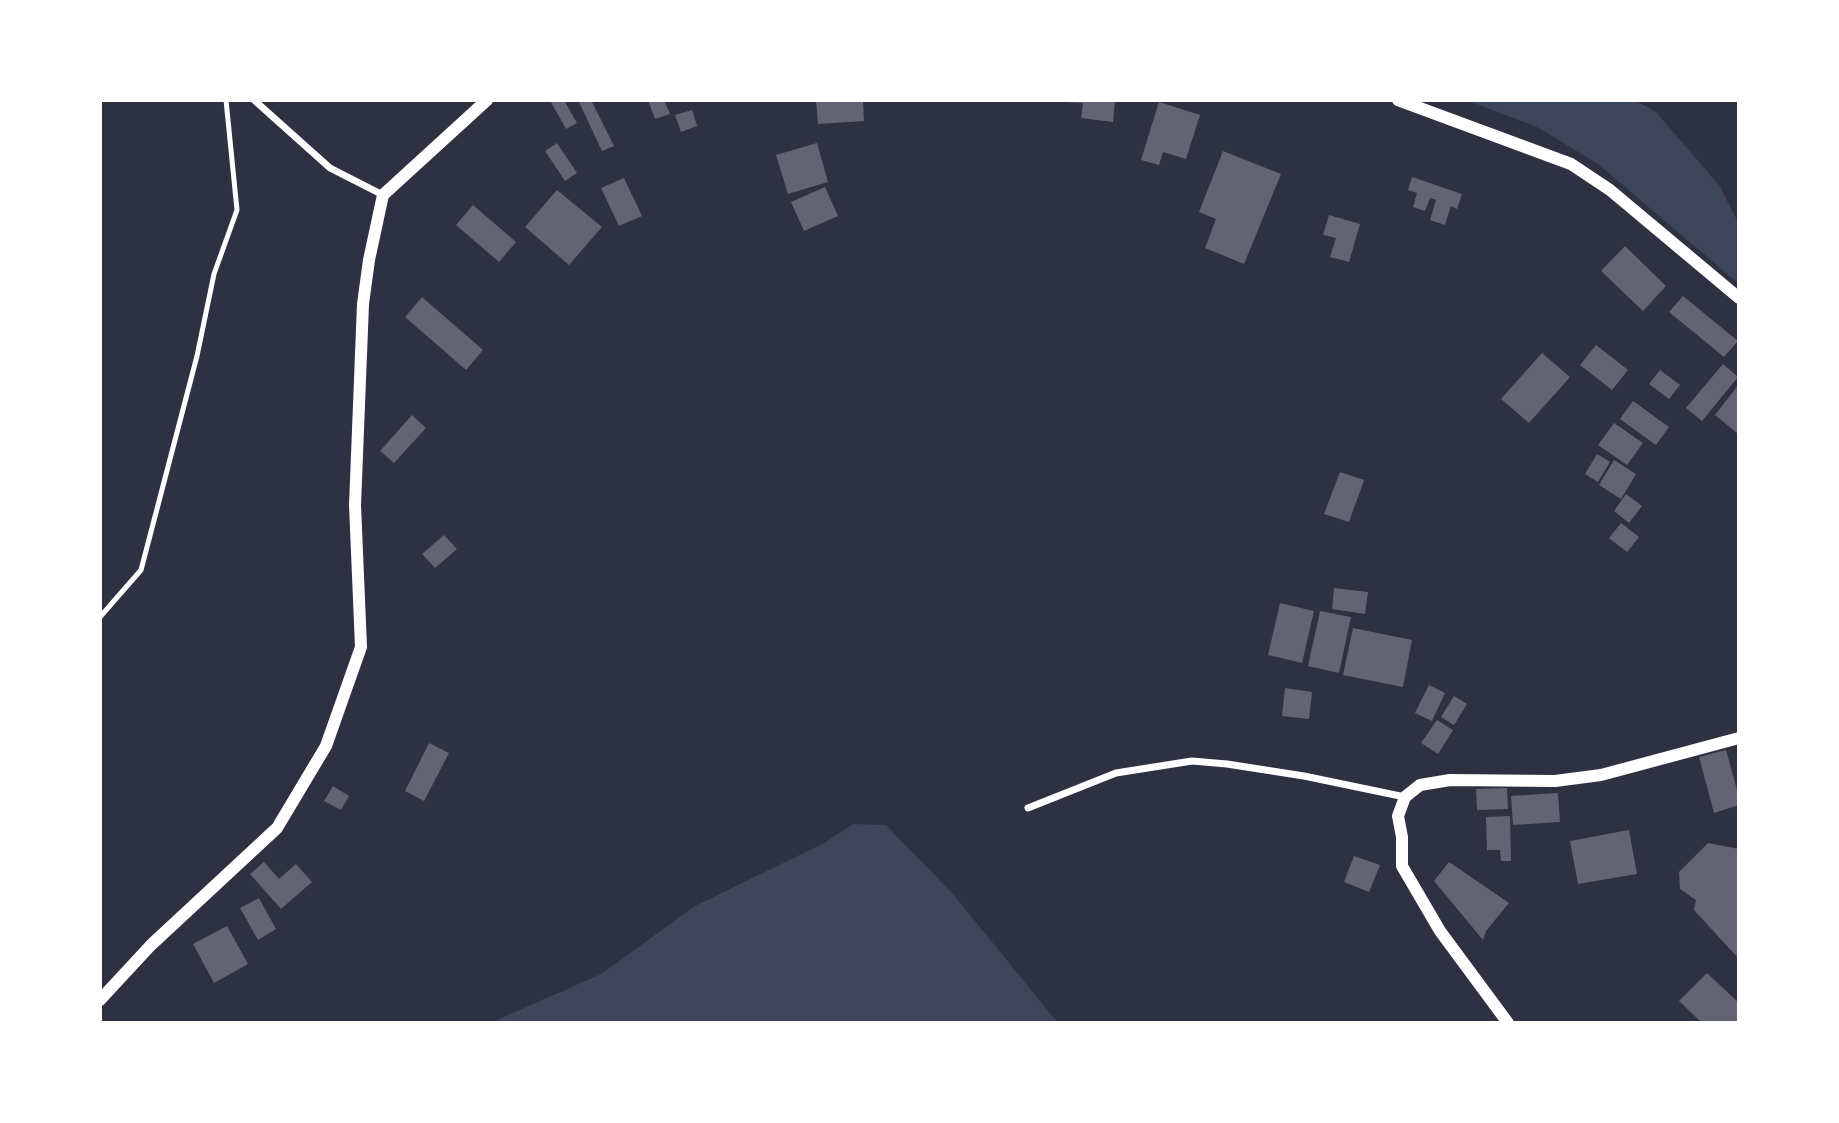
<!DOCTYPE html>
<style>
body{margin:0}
#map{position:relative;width:1839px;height:1123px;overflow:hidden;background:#2d3142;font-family:"Libre Baskerville",serif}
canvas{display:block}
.frame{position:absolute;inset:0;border:102px solid #fff;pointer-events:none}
</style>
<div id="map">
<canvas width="1839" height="1123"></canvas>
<div class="frame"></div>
</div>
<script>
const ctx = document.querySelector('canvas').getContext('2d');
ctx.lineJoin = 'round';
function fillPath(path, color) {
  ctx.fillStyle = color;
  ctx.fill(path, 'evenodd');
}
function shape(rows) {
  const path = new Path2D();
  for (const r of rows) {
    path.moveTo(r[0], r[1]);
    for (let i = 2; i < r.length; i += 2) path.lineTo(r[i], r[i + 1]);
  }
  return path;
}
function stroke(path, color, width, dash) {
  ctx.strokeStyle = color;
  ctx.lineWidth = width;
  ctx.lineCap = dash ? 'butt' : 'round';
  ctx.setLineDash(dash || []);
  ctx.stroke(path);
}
fillPath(shape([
 [1466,100,1633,100,1655,111,1719,185,1739,224,1739,284,1598,164,1537,127],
 [853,824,886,825,953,894,1058,1023,490,1023,601,974,695,906,824,843]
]), '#3c4559');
fillPath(shape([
 [556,100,564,100,577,123,566,129,551,102],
 [578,100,591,100,614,146,602,151],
 [648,100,664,100,670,114,655,119],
 [816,100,863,100,864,121,818,124],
 [1065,100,1115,100,1113,122,1081,118,1083,103,1065,102],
 [1159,102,1200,115,1186,159,1163,152,1159,165,1141,160],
 [692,110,697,126,681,132,675,115],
 [557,143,577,173,565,181,545,151],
 [817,143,828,182,788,194,776,155],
 [1223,151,1281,174,1244,264,1205,248,1216,219,1199,212],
 [1412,177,1462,194,1457,209,1451,206,1445,225,1430,220,1436,200,1430,198,1425,211,1413,207,1417,193,1408,190],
 [624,178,642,216,619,226,601,188],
 [825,187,838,216,804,231,791,202],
 [557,190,602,227,569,265,525,227],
 [473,205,516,242,499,262,456,225],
 [1329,215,1360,224,1349,262,1330,257,1336,238,1323,235],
 [1625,246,1666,286,1643,311,1601,271],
 [1683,296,1738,341,1724,357,1669,312],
 [422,297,483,350,466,370,405,317],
 [1596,345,1628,370,1612,390,1580,365],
 [1542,353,1570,377,1529,423,1501,399],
 [1723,364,1738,377,1702,421,1686,408],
 [1660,370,1680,385,1669,399,1649,384],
 [1739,384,1739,430,1737,433,1715,415],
 [1633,401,1669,427,1656,445,1620,419],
 [412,415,426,428,394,463,380,451],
 [1614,423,1643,443,1627,465,1598,445],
 [1597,454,1610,462,1598,482,1585,474],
 [1614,460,1636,474,1621,499,1599,485],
 [1340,472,1364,480,1349,522,1324,514],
 [1626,494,1642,506,1629,523,1614,511],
 [1621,523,1639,537,1627,552,1609,538],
 [444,535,457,549,435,568,422,554],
 [1334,588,1368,592,1365,614,1332,609],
 [1280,603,1314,611,1302,663,1268,655],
 [1320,611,1351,617,1339,673,1308,666],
 [1353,628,1412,640,1403,687,1343,675],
 [1429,685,1445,693,1432,721,1415,713],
 [1285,688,1312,692,1309,719,1282,716],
 [1454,696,1467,704,1454,725,1441,717],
 [1437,720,1453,730,1438,754,1421,743],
 [429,743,449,753,424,801,405,791],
 [1726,750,1739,797,1739,805,1714,813,1699,757],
 [333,786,349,796,341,810,324,801],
 [1507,788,1508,809,1477,810,1476,789],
 [1558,793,1560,822,1513,825,1511,796],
 [1510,816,1511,861,1501,861,1500,850,1487,850,1486,817],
 [1629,830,1637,874,1578,884,1570,841],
 [1708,843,1739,849,1739,959,1694,910,1696,900,1680,889,1679,872],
 [1354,856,1380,865,1369,892,1344,882],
 [264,862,279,879,296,864,312,882,281,909,250,874],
 [1449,862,1509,903,1486,931,1483,940,1434,881],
 [259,898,276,929,258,940,240,908],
 [227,926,248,964,214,983,193,944],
 [1707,973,1739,1003,1739,1023,1702,1023,1679,1001]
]), '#626471');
stroke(shape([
 [100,617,141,570,197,356,214,274,237,210,226,100]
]), '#fff', 5);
stroke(shape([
 [254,100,330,168,383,195],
 [1028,808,1116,773,1192,761,1227,764,1304,776,1405,797]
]), '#fff', 7);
stroke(shape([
 [1398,100,1571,164,1610,190,1739,298],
 [100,1000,151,945,277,828,326,746,361,647,355,505,363,304,369,260,383,195,487,100],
 [1508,1023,1440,931,1402,866,1402,837,1398,816,1405,797,1420,785,1450,780,1555,781,1601,775,1739,738]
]), '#fff', 12);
</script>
